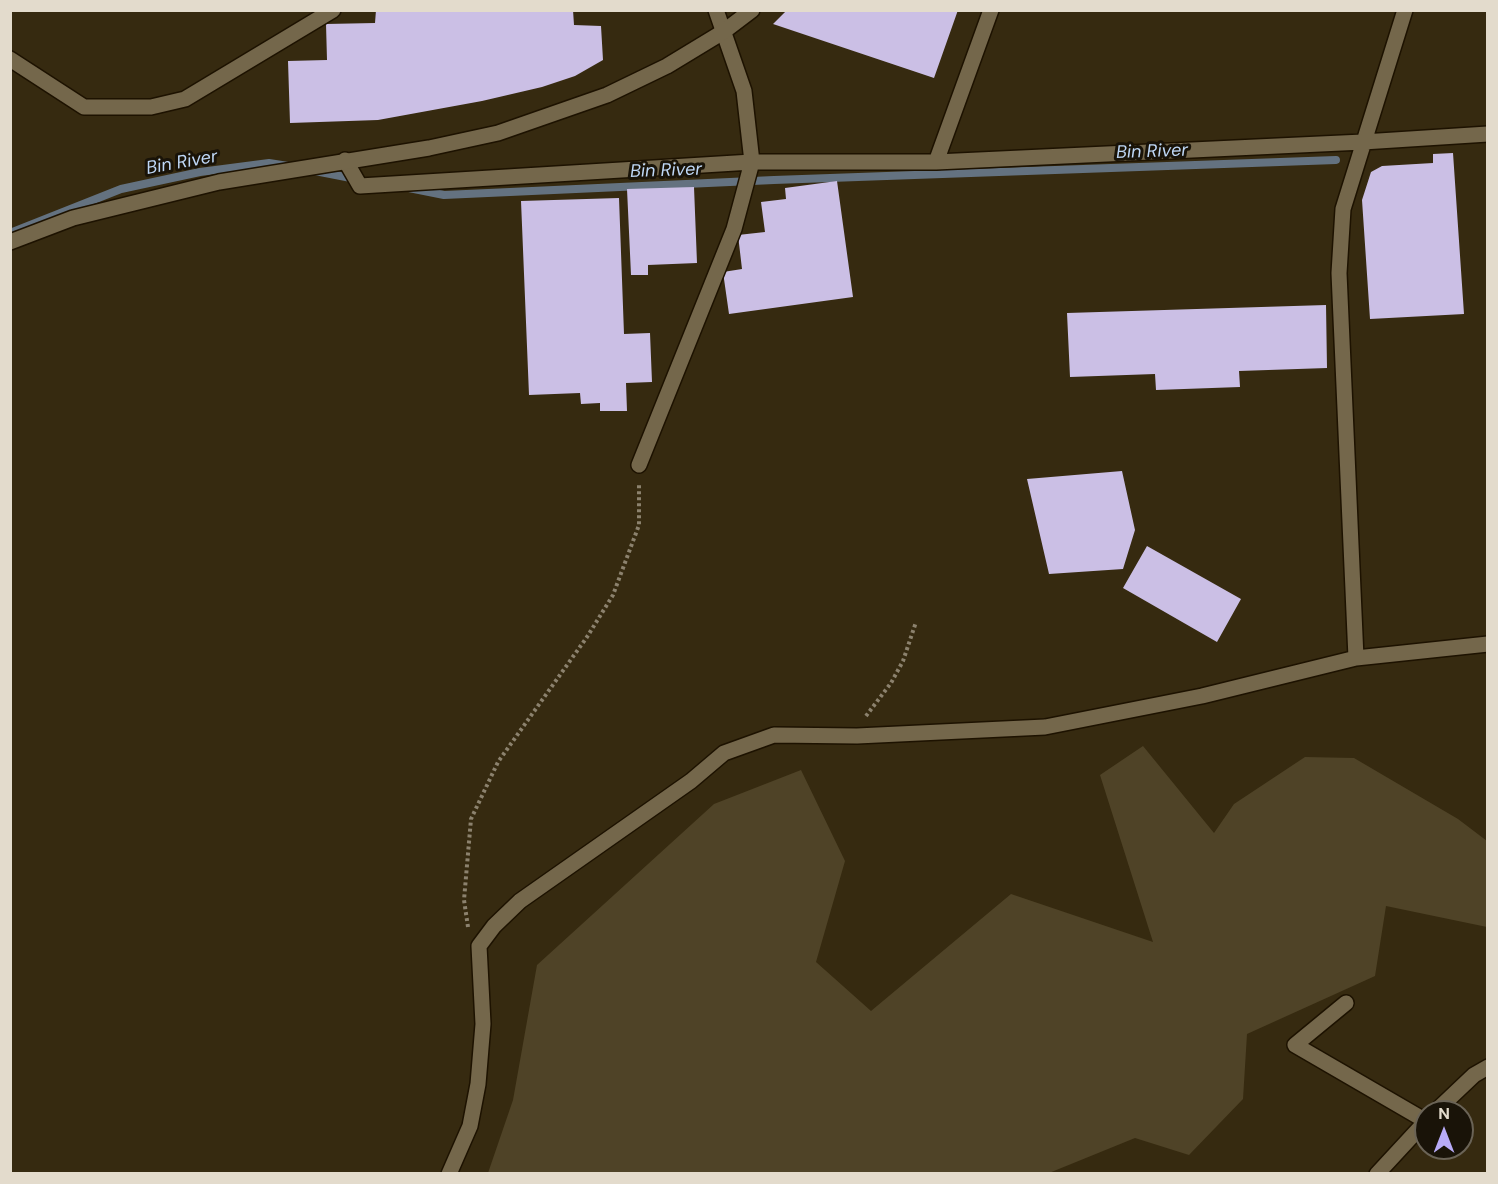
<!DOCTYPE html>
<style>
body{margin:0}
#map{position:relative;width:1498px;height:1184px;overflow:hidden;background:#362a10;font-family:"DM Sans",sans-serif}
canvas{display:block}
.frame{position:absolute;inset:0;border:12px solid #e3dbcc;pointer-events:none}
.north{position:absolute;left:1414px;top:1100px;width:60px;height:60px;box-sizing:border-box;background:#191308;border:2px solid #6a6356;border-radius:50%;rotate:0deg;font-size:16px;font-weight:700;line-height:24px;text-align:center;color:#e3dbcc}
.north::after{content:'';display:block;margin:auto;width:21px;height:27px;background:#b8abf7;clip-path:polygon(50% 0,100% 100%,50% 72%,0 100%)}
</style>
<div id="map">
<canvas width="1498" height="1184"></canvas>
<div class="frame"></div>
<div class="north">N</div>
</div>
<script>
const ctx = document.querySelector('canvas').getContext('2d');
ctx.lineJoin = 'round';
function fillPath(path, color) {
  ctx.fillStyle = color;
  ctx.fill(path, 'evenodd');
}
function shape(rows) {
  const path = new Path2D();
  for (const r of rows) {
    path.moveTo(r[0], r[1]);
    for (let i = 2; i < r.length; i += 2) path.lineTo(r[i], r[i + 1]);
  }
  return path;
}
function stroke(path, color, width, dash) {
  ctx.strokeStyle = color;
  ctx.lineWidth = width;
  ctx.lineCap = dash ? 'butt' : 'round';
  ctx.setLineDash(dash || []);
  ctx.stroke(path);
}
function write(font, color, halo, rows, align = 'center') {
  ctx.font = font + ' "DM Sans",sans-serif';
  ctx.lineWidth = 6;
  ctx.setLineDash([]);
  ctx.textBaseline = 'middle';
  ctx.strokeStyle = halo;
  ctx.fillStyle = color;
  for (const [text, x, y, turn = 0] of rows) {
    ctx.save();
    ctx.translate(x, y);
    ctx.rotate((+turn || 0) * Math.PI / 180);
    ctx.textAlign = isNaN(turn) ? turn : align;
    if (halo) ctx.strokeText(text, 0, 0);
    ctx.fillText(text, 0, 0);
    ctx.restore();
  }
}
fillPath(shape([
 [1143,746,1214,833,1234,804,1305,757,1354,758,1458,819,1487,841,1487,927,1386,906,1375,976,1247,1034,1243,1099,1189,1155,1135,1138,1049,1173,488,1173,513,1100,537,965,714,804,801,770,845,861,816,962,871,1011,1011,894,1153,942,1100,775]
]), '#4f4327');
stroke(shape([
 [315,171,356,179],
 [409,188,444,195,774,180,1336,160],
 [10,233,121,189,200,172,269,163,288,166]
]), '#647280', 8);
fillPath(shape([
 [376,10,573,10,574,25,601,26,603,60,575,76,542,87,482,101,378,120,290,123,288,61,327,60,326,24,375,23],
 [787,10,958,10,934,78,773,24],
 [1453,153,1464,314,1370,319,1362,200,1371,172,1382,166,1433,163,1433,154],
 [837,181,853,297,729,314,723,272,742,269,738,235,765,232,761,202,786,199,785,188],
 [694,187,697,263,648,265,648,275,631,275,627,189],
 [619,198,624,334,650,333,652,382,626,383,627,411,600,411,600,403,581,404,580,393,529,395,521,201],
 [1326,305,1327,368,1239,371,1240,387,1156,390,1155,374,1070,377,1067,313],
 [1122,471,1135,530,1123,569,1049,574,1027,479],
 [1147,546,1241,599,1217,642,1123,588]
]), '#cbbfe5');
const street = shape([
 [10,59,84,107,151,107,185,99,333,10],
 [345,160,360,186,752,162,744,91,716,10],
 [936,162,991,10],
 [639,465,734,229,752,162,936,162,1363,142,1488,134],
 [1356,658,1339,273,1343,209,1405,10],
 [1346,1003,1295,1045,1426,1121],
 [1435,1112,1474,1075,1488,1067],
 [449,1174,470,1126,478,1084,483,1024,479,946,494,926,520,901,691,781,724,753,774,735,857,736,1045,727,1202,696,1356,658,1488,644],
 [1377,1174,1426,1121]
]);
const secondary = shape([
 [10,242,73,218,219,182,429,148,498,133,607,95,667,66,723,32,752,10]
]);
stroke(street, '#1d1200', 18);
stroke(secondary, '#1d1200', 18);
stroke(shape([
 [866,716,891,683,903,661,916,622],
 [468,927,464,900,471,819,498,762,587,637,613,595,639,525,639,484]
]), '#8c826e', 4, [3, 3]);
stroke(street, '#74674b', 15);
stroke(secondary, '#74674b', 15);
write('italic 18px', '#bfd8f7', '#191308', [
 ["Bin River",1152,152,-2],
 ["Bin River",182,163,-10],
 ["Bin River",666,171,-2]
]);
</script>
